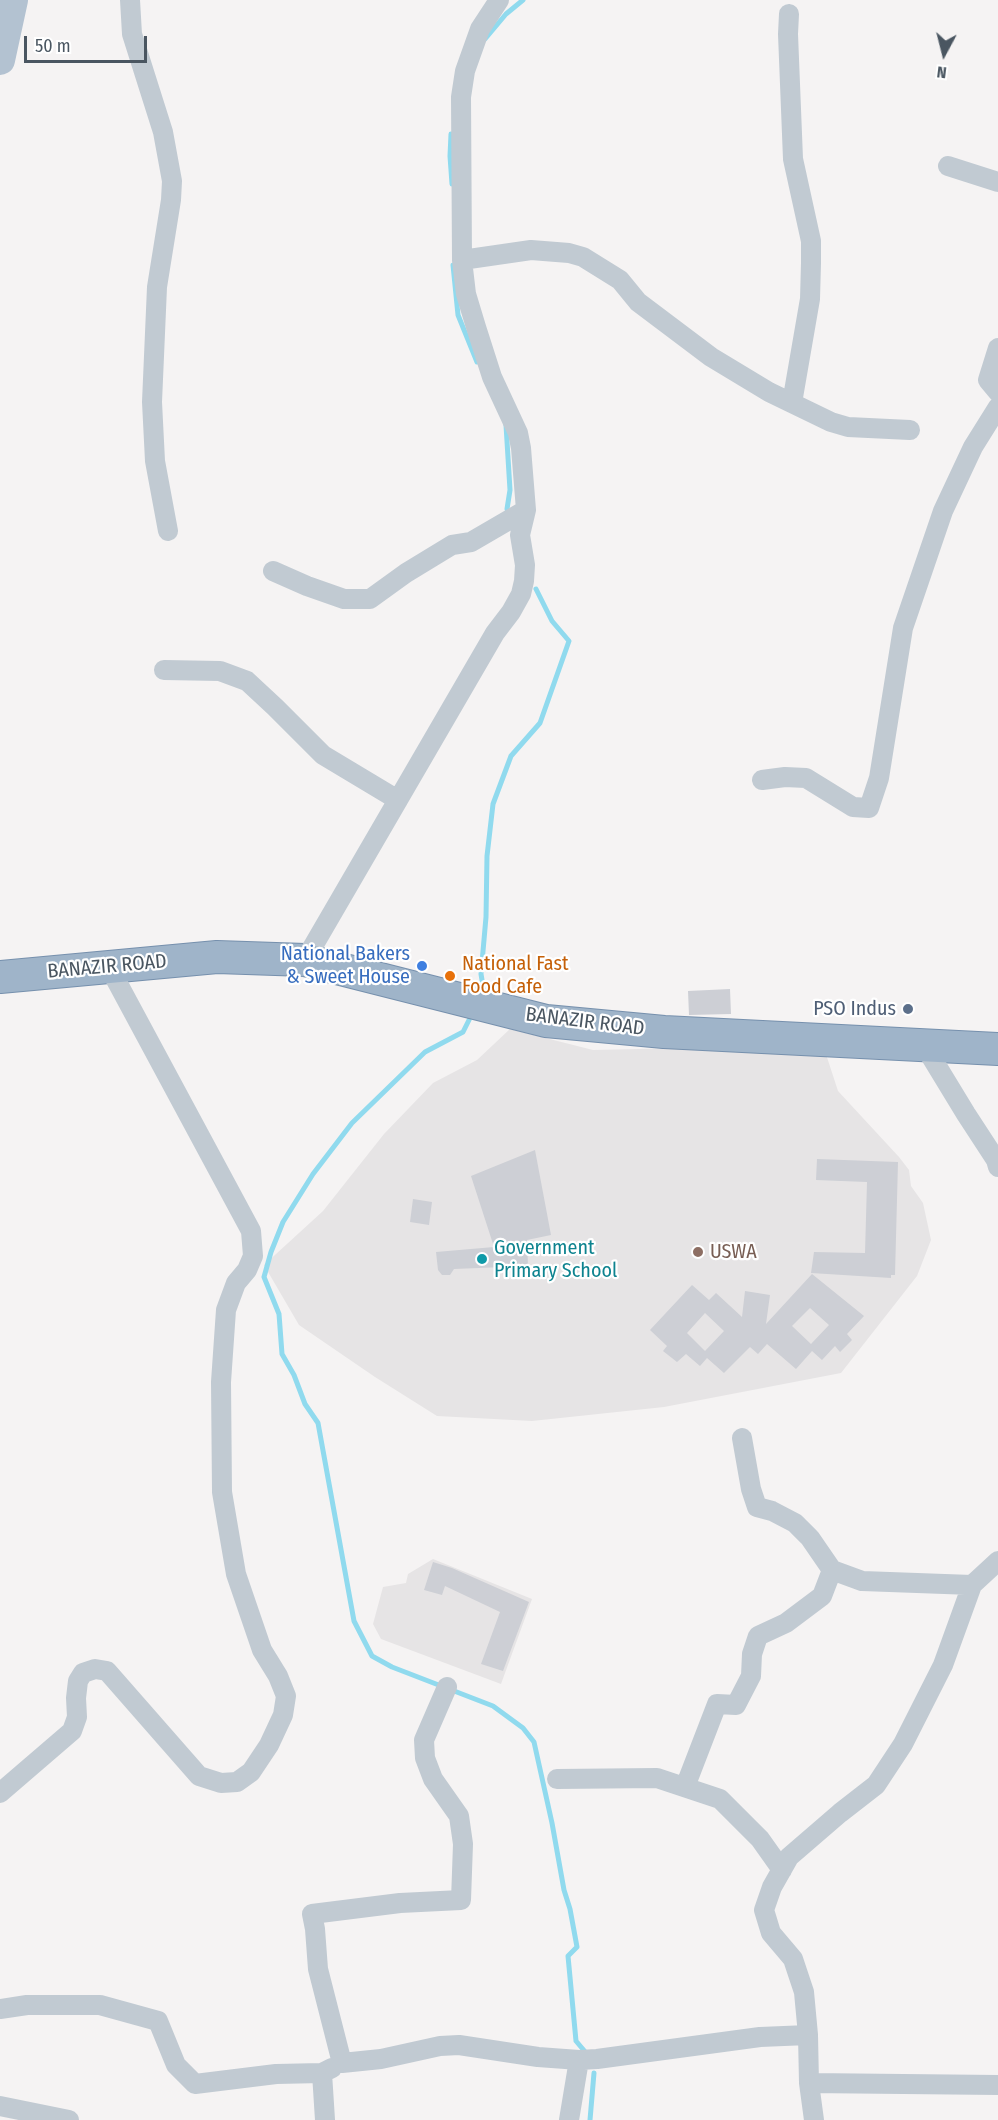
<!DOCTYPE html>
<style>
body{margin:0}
#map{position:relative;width:998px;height:2120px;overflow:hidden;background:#f5f3f3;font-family:"Fira Sans Condensed",sans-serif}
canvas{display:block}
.north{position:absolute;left:914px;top:24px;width:60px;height:60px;-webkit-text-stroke:4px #fff;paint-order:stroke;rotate:187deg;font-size:16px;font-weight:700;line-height:24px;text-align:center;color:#4a5661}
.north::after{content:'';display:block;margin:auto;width:21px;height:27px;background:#4a5661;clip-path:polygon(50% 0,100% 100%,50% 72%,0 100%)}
.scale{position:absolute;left:24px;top:36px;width:123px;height:27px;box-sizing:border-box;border:3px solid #4a5661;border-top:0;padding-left:8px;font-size:18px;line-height:21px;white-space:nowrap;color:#4a5661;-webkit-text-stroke:4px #fff;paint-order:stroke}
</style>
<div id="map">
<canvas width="998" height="2120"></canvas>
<div class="north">N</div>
<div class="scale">50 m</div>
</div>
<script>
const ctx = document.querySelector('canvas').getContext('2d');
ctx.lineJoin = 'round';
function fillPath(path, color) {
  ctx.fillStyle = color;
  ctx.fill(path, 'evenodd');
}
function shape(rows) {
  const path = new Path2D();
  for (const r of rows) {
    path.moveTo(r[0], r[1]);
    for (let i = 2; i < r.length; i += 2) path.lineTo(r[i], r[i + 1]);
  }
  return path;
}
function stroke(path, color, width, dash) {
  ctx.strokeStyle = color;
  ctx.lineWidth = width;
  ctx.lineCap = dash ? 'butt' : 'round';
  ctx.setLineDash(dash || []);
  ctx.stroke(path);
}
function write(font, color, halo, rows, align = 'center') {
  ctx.font = font + ' "Fira Sans Condensed",sans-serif';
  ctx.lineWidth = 4.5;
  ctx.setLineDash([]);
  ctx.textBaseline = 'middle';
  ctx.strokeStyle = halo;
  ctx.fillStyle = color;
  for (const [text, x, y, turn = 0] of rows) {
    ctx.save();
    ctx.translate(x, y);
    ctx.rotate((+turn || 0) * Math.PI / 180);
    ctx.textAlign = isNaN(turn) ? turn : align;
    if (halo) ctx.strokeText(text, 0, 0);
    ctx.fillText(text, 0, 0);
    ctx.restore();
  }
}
fillPath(shape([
 [510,1029,593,1050,823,1045,838,1091,899,1157,909,1170,911,1186,923,1203,931,1240,917,1276,841,1373,664,1407,532,1421,437,1416,375,1377,299,1325,264,1265,323,1211,384,1134,433,1083,477,1060],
 [433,1559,532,1599,501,1684,381,1639,373,1624,383,1587,406,1583,408,1574]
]), '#e6e4e5');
stroke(shape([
 [485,39,506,14,523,0],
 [451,134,450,156,452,184],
 [453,265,458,315,477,362],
 [506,425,510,490,507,509],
 [484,992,481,974,486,917,487,856,493,804,511,756,540,723,569,641,552,621,536,589],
 [469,1020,463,1032,425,1052,352,1123,313,1174,283,1222,271,1252,264,1277,279,1314,282,1354,294,1375,305,1404,318,1423,354,1621,372,1656,392,1667,493,1706,523,1728,534,1742,552,1823,564,1890,570,1909,577,1947,568,1956,576,2041,587,2054],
 [590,2120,594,2073]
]), '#90daee', 5);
fillPath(shape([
 [730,989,731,1014,689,1015,688,991],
 [535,1150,551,1235,527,1240,528,1266,525,1272,518,1274,513,1267,504,1267,454,1269,450,1275,442,1275,438,1270,436,1252,494,1247,471,1176],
 [817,1159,898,1162,895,1275,891,1275,891,1278,811,1273,814,1252,865,1253,867,1182,816,1180],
 [413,1199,432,1202,429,1225,410,1222],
 [812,1274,864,1316,847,1334,852,1340,840,1352,835,1346,822,1360,812,1351,796,1369,767,1344,758,1354,750,1347,724,1373,707,1358,700,1366,686,1354,677,1362,663,1351,667,1346,650,1330,692,1285,709,1300,716,1293,742,1317,745,1291,770,1295,766,1324],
 [810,1308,829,1325,811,1344,792,1326],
 [705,1313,724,1331,705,1351,687,1333],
 [433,1562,452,1568,529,1602,503,1671,481,1664,500,1612,445,1586,442,1595,424,1590]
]), '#cdcfd5');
const trunk = shape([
 [0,977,217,957,305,960,546,1021,664,1032,998,1049]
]);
stroke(trunk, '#7690ad', 34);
stroke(shape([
 [130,0,132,34,163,132,172,181,171,200,157,287,152,402,155,461,168,531],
 [789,14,788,34,793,159,811,241,811,263,810,299,792,403],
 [948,166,998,182],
 [462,260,531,250,569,253,583,257,620,280,638,302,711,357,769,392,831,422,848,427,910,430],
 [998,348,988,380,998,392],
 [273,571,307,586,344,599,370,599,406,573,452,545,471,542,526,510],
 [164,670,220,671,247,681,275,707,323,755,398,800],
 [762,780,785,777,806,778,853,807,869,808,879,778,903,628,943,511,973,447,998,407],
 [305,960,495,633,511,612,521,594,524,581,525,565,520,535,526,510,521,448,518,433,492,377,476,327,466,294,462,260,461,97,465,71,480,29,499,0],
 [924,1045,966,1114,996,1160,998,1167],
 [742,1438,751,1489,757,1507,772,1511,795,1523,810,1538,832,1570,862,1581,972,1585],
 [447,1687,424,1740,425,1758,433,1779,459,1816,463,1844,461,1900,400,1903,312,1914,315,1929,318,1969,342,2063,381,2059,440,2046,459,2045,538,2057,579,2060,597,2059,760,2037,808,2035],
 [557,1779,657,1778,720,1799,760,1839,782,1870],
 [685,1787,717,1704,736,1705,751,1676,752,1654,758,1636,786,1623,822,1596,832,1570],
 [0,1793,72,1731,77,1717,76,1698,78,1681,83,1673,95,1669,107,1671,199,1776,221,1783,237,1782,251,1772,269,1745,283,1715,286,1696,278,1676,262,1650,236,1574,222,1492,221,1382,226,1310,236,1283,247,1270,253,1256,251,1231,109,967],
 [0,2009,27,2005,100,2005,158,2021,176,2065,195,2084,276,2074,322,2073],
 [809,2083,998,2085],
 [0,2106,69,2120],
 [325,2120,322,2073,332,2068],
 [569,2120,579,2060],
 [814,2120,809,2083,808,2035,804,1992,793,1959,771,1933,764,1910,772,1887,789,1857,840,1813,876,1785,903,1744,943,1665,972,1585,998,1561]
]), '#c1cad2', 20);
stroke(shape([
 [0,60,13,0]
]), '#b3c2d1', 30);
stroke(trunk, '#9fb4c9', 32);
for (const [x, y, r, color] of [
 [422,966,6,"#3f7fe0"],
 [450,976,6,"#e8710a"],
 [908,1009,6,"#5c6f8a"],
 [698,1252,6,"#8d6e63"],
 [482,1259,6,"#0f9aa8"]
]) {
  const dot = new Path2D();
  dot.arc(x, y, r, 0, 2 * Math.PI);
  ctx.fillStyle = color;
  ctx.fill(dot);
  stroke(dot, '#fff', 2);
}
write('20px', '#366cbe', '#fff', [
 ["National Bakers",410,954],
 ["& Sweet House",410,977]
], 'right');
write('20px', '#c56008', '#fff', [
 ["National Fast",462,964],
 ["Food Cafe",462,987]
], 'left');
write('20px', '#4a5661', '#fff', [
 ["BANAZIR ROAD",107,967,-5],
 ["BANAZIR ROAD",585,1022,7]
]);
write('20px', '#4e5e75', '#fff', [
 ["PSO Indus",896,1009]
], 'right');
write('20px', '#0d838f', '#fff', [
 ["Government",494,1248],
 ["Primary School",494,1271]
], 'left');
write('20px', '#785e54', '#fff', [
 ["USWA",710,1252]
], 'left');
</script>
